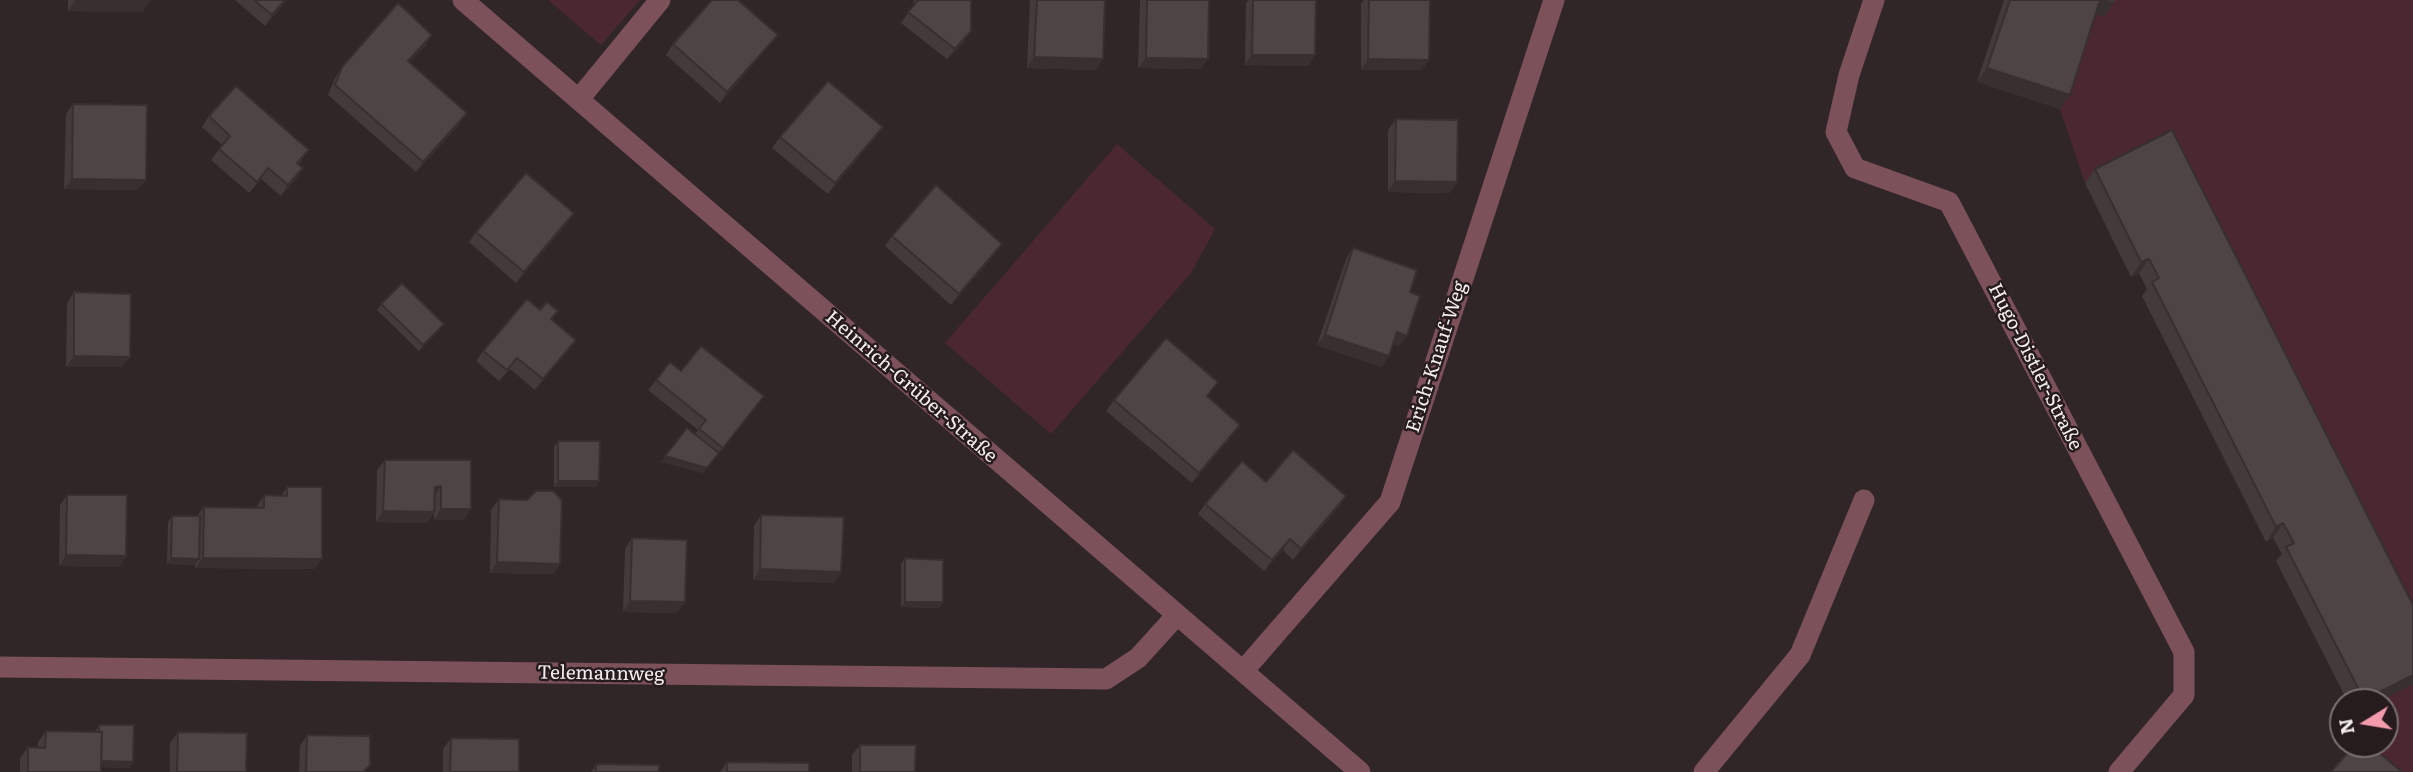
<!DOCTYPE html>
<meta charset="utf-8">
<style>
body{margin:0}
#map{position:relative;width:2413px;height:772px;overflow:hidden;background:#302628;font-family:Literata,serif}
canvas{display:block}
.north{position:absolute;left:2329px;top:688px;width:70px;height:70px;box-sizing:border-box;background:#261c1e;border:2px solid #787071;border-radius:50%;rotate:259deg;font-size:19px;font-weight:700;line-height:28px;text-align:center;color:#f4edee}
.north::after{content:'';display:block;margin:auto;width:24px;height:32px;background:#f39aac;clip-path:polygon(50% 0,100% 100%,50% 72%,0 100%)}
</style>
<div id="map">
<canvas width="2413" height="772"></canvas>
<div class="north">N</div>
</div>
<script>
const ctx = document.querySelector('canvas').getContext('2d');
ctx.lineJoin = 'round';
function fillPath(path, color) {
  ctx.fillStyle = color;
  ctx.fill(path, 'evenodd');
}
function shape(rows) {
  const path = new Path2D();
  for (const r of rows) {
    path.moveTo(r[0], r[1]);
    for (let i = 2; i < r.length; i += 2) path.lineTo(r[i], r[i + 1]);
  }
  return path;
}
function stroke(path, color, width, dash) {
  ctx.strokeStyle = color;
  ctx.lineWidth = width;
  ctx.lineCap = dash ? 'butt' : 'round';
  ctx.setLineDash(dash || []);
  ctx.stroke(path);
}
function write(font, color, halo, rows, align = 'center') {
  ctx.font = font + ' Literata,serif';
  ctx.lineWidth = 5;
  ctx.setLineDash([]);
  ctx.textBaseline = 'middle';
  ctx.strokeStyle = halo;
  ctx.fillStyle = color;
  for (const [text, x, y, turn = 0] of rows) {
    ctx.save();
    ctx.translate(x, y);
    ctx.rotate((+turn || 0) * Math.PI / 180);
    ctx.textAlign = isNaN(turn) ? turn : align;
    if (halo) ctx.strokeText(text, 0, 0);
    ctx.fillText(text, 0, 0);
    ctx.restore();
  }
}
fillPath(shape([
 [548,0,640,0,601,45],
 [2109,0,2413,0,2413,639,2162,145,2085,183,2060,109,2091,12],
 [1117,144,1215,229,1191,273,1051,434,945,343],
 [2413,684,2413,772,2371,772,2350,754,2351,744,2385,744,2385,702,2378,702]
]), '#4b2830');
stroke(shape([
 [463,0,1360,772],
 [1874,0,1849,75,1836,132,1855,168,1949,202,2184,652,2184,695,2119,772],
 [579,99,660,0],
 [0,667,1106,679,1138,658,1177,615],
 [1244,670,1390,502,1554,0],
 [1704,772,1800,655,1864,500]
]), '#7c5159', 21);
fillPath(shape([
 [68,0,150,0,149,2,142,12,68,11],
 [235,0,287,0,265,26],
 [914,0,971,0,964,42,947,59,901,23,913,6],
 [1030,0,1105,0,1096,70,1027,68],
 [1140,0,1209,0,1208,59,1200,69,1138,68],
 [1248,0,1316,0,1315,55,1308,66,1245,65,1246,3],
 [1364,0,1430,0,1422,70,1361,70,1361,4],
 [2004,0,2115,0,2104,17,2096,14,2060,109,1977,82],
 [432,35,425,46,409,63,460,124,416,172,328,95,335,78,342,67],
 [673,44,770,45,720,103,666,55],
 [73,104,138,190,64,189,66,114],
 [209,116,309,150,299,164,303,168,296,179,281,196,261,179,249,193,211,160,222,145,202,127],
 [1396,119,1457,182,1450,193,1388,192,1388,130],
 [780,137,875,138,828,194,772,148],
 [2095,169,2413,605,2413,684,2378,702,2348,702,2276,561,2282,554,2273,538,2266,542,2142,296,2147,289,2139,273,2131,277,2085,183],
 [567,224,516,283,469,242,476,232],
 [892,236,1002,244,995,254,951,305,885,246],
 [1353,248,1410,292,1399,346,1393,344,1389,356,1381,367,1317,345,1346,259],
 [74,292,130,357,122,367,66,367,67,303],
 [381,304,440,330,419,351,377,310],
 [540,310,558,311,552,320,568,351,535,390,510,369,499,381,476,361,483,351],
 [681,371,764,396,703,473,661,462,695,434,698,430,648,390,656,380],
 [1207,397,1240,425,1233,435,1192,483,1106,411,1114,400],
 [558,441,599,481,595,487,554,487,554,447],
 [385,460,471,460,464,520,434,520,434,513,427,523,376,522,377,470],
 [1266,482,1346,496,1339,507,1293,560,1283,550,1264,571,1198,514,1205,504],
 [287,487,315,569,195,568,195,565,167,564,168,522,172,516,197,516,204,507,257,508,257,506,264,495,281,496],
 [67,495,126,556,119,567,59,566,60,505],
 [499,499,560,564,553,574,490,573,491,510],
 [761,515,841,572,834,583,753,580,754,526],
 [632,538,677,613,623,612,625,549],
 [905,558,943,602,939,608,901,607,901,564],
 [99,725,133,762,129,768,101,767,101,772,20,772,20,758,28,747,38,747,38,742,46,731,95,732],
 [178,732,246,772,170,772,170,743],
 [307,735,370,765,365,772,299,772,300,746],
 [451,738,519,772,443,772,443,749],
 [860,745,915,772,852,772,852,755],
 [727,762,809,772,720,772],
 [596,764,659,772,591,772]
]), '#433a3b');
fillPath(shape([
 [285,0,287,0,265,26,272,15],
 [2100,0,2107,0,2114,2,2104,17,2091,12],
 [75,1,149,2,142,12,68,11],
 [971,31,964,42,947,59,955,49],
 [432,35,425,46,401,72,408,61],
 [778,35,770,45,720,103,727,92],
 [1252,55,1315,55,1308,66,1245,65],
 [1034,57,1103,59,1096,70,1027,68],
 [1146,58,1208,59,1200,69,1138,68],
 [1368,59,1429,60,1422,70,1361,70],
 [1987,68,2070,95,2060,109,1977,82],
 [467,113,460,124,416,172,423,162],
 [883,127,875,138,828,194,835,183],
 [303,168,296,179,281,196,288,185],
 [72,179,146,180,138,190,64,189],
 [1395,181,1457,182,1450,193,1388,192],
 [574,213,567,224,516,283,524,272],
 [1002,244,995,254,951,305,959,294],
 [2149,259,2139,273,2131,277,2141,262],
 [444,324,440,330,419,351,423,345],
 [1397,332,1407,336,1399,346,1389,342],
 [1325,335,1389,356,1381,367,1317,345],
 [576,340,568,351,535,390,543,379],
 [74,356,130,357,122,367,66,367],
 [764,396,756,406,703,473,661,462,665,456,719,453],
 [1240,425,1233,435,1192,483,1199,473],
 [558,481,599,481,595,487,554,487],
 [441,486,434,497,435,487],
 [1346,496,1339,507,1293,560,1301,549],
 [441,509,471,509,464,520,434,520],
 [383,511,434,512,427,523,376,522],
 [2283,523,2273,538,2266,542,2276,527],
 [1290,539,1283,550,1264,571,1272,560],
 [66,555,126,556,119,567,59,566],
 [171,558,199,559,195,565,167,564],
 [203,558,322,559,315,569,195,568],
 [497,562,560,564,553,574,490,573],
 [760,569,841,572,834,583,753,580],
 [630,601,685,602,677,613,623,612],
 [905,602,943,602,939,608,901,607],
 [2413,675,2413,684,2378,702,2362,702,2364,700],
 [98,761,133,762,129,768,94,767]
]), '#372f30');
const building = shape([
 [75,0,150,0,149,2,75,0],
 [254,0,285,0,272,15,254,0],
 [712,0,738,0,778,35,727,92,673,44,712,0],
 [918,0,971,0,971,31,955,49,908,12,918,0],
 [1037,0,1105,0,1103,59,1034,57,1037,0],
 [1147,0,1209,0,1208,59,1146,58,1147,0],
 [1253,0,1316,0,1315,55,1252,55,1253,0],
 [1369,0,1430,0,1429,60,1368,59,1369,0],
 [2010,0,2100,0,2070,95,1987,68,2010,0],
 [398,3,432,35,408,61,467,113,423,162,335,85,342,67,398,3],
 [828,81,883,127,835,183,780,137,828,81],
 [236,86,309,150,297,163,303,168,288,185,268,168,257,182,219,149,230,136,209,116,236,86],
 [73,104,147,105,146,180,72,179,73,104],
 [1396,119,1458,120,1457,182,1395,181,1396,119],
 [2172,130,2413,605,2413,675,2364,700,2286,547,2294,543,2283,523,2276,527,2152,282,2159,278,2149,259,2141,262,2095,169,2172,130],
 [526,173,574,213,524,272,476,232,526,173],
 [936,185,1002,244,959,294,892,236,936,185],
 [1353,248,1417,270,1410,292,1420,296,1407,336,1397,332,1389,356,1325,335,1353,248],
 [402,283,444,324,423,345,381,304,402,283],
 [74,292,131,294,130,357,74,356,74,292],
 [527,299,540,310,547,302,558,311,551,319,576,340,543,379,517,358,507,370,483,351,527,299],
 [1166,338,1218,382,1207,396,1240,425,1199,473,1114,400,1166,338],
 [701,346,764,396,723,448,699,429,706,420,656,380,670,362,681,371,701,346],
 [687,428,719,453,707,468,665,456,687,428],
 [558,441,600,441,599,481,558,481,558,441],
 [1293,450,1346,496,1301,549,1290,539,1272,560,1205,504,1242,461,1266,482,1293,450],
 [385,460,471,460,471,509,441,509,441,486,435,487,434,512,383,511,385,460],
 [287,487,322,487,322,559,203,558,204,507,264,508,264,495,287,496,287,487],
 [536,491,553,491,562,500,560,564,497,562,499,499,527,500,536,491],
 [67,495,127,495,126,556,66,555,67,495],
 [761,515,844,517,841,572,760,569,761,515],
 [172,516,200,516,199,559,171,558,172,516],
 [632,538,687,540,685,602,630,601,632,538],
 [905,558,943,560,943,602,905,602,905,558],
 [99,725,134,725,133,762,101,761,102,732,99,732,99,725],
 [46,731,102,732,101,772,28,772,28,747,45,748,46,731],
 [178,732,247,733,246,772,177,772,178,732],
 [307,735,370,736,370,765,363,772,306,772,307,735],
 [451,738,519,739,519,772,450,772,451,738],
 [2355,744,2369,744,2402,772,2331,772,2355,744],
 [860,745,916,745,915,772,860,772,860,745],
 [727,762,809,763,809,772,727,772,727,762],
 [596,764,659,765,659,772,596,772,596,764]
]);
fillPath(building, '#4e4345');
stroke(building, '#372f30', 2);
write('19px', '#f4edee', '#261c1e', [
 ["Erich-Knauf-Weg",1437,357,-72],
 ["Hugo-Distler-Straße",2035,367,63],
 ["Heinrich-Grüber-Straße",911,387,41],
 ["Telemannweg",601,674,1]
]);
</script>
